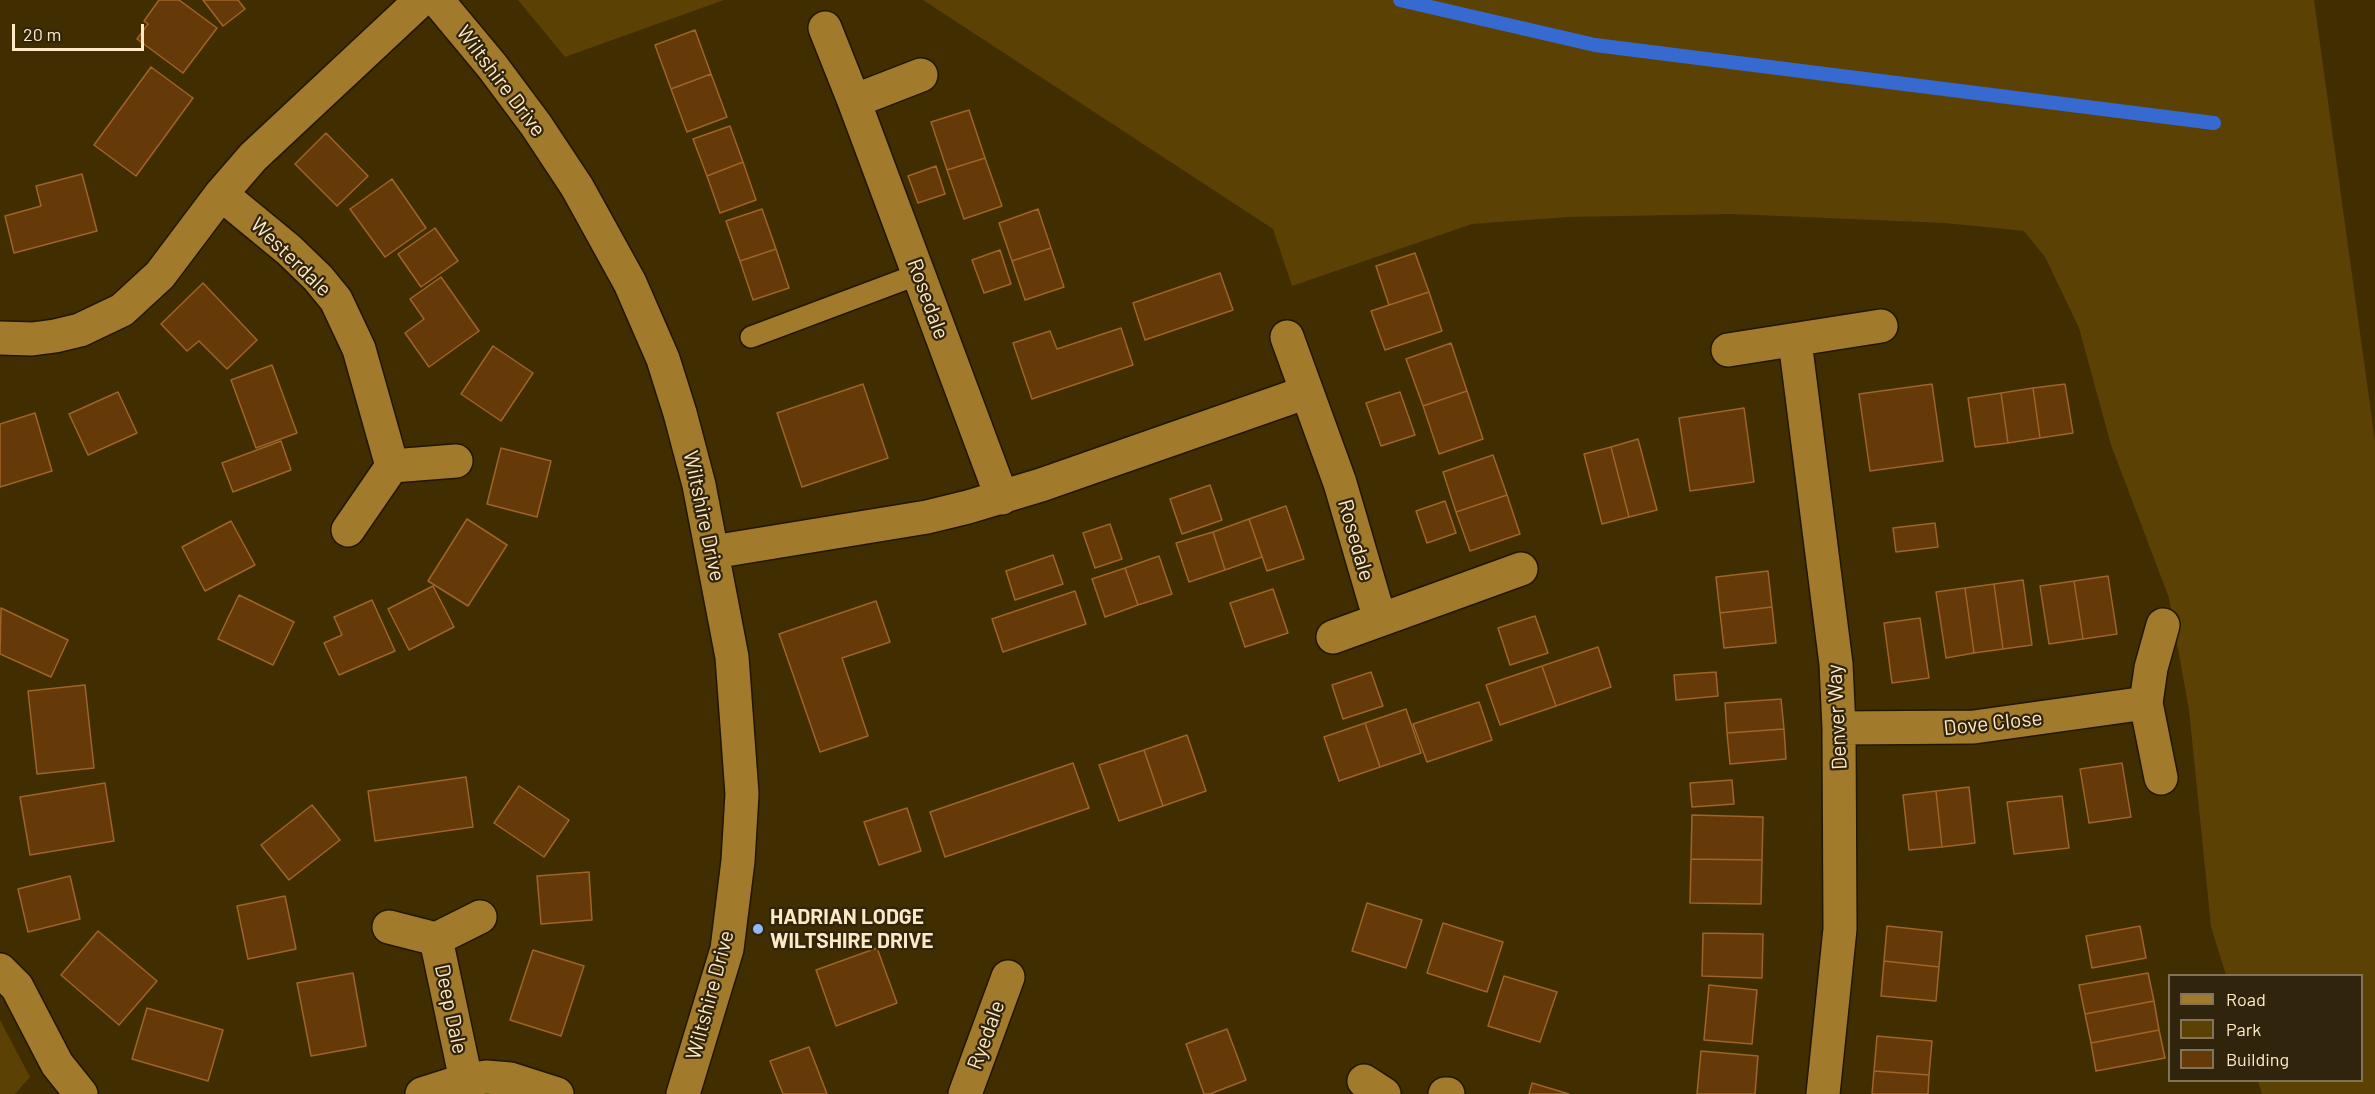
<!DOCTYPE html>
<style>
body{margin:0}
#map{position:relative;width:2375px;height:1094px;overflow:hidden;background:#402d00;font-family:Barlow,sans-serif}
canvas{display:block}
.legend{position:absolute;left:2168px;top:974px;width:195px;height:108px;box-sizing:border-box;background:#31240c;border:2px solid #837356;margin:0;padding:8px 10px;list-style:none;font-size:18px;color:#fde9c4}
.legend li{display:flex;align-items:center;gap:12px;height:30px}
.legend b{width:30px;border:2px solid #837356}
.scale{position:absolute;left:12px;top:24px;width:132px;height:27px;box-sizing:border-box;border:3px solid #fde9c4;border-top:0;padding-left:8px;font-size:18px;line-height:21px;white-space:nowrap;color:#fde9c4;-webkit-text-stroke:4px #31240c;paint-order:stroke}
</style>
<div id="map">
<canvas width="2375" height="1094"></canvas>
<ul class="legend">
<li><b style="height:8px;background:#a17b2b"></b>Road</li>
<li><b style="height:16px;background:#5b4103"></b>Park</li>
<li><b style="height:16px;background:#663a08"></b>Building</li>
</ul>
<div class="scale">20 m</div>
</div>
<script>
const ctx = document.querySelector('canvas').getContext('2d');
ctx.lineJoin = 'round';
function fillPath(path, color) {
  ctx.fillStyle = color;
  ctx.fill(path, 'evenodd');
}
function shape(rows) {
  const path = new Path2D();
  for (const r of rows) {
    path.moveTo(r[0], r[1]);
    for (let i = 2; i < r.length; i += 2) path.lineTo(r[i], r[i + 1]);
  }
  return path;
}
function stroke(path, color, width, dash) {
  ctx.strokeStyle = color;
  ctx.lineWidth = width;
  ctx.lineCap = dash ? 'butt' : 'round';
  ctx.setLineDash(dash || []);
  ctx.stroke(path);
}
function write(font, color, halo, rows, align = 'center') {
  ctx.font = font + ' Barlow,sans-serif';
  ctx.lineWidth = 4.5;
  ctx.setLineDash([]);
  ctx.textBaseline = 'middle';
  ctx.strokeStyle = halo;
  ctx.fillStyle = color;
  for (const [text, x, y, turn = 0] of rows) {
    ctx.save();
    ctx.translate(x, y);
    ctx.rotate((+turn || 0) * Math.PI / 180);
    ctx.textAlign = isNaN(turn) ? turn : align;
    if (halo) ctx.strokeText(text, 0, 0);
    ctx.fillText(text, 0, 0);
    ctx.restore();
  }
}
fillPath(shape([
 [518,0,724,0,565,57],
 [923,0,2314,0,2375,441,2375,1094,2262,1094,2258,1081,2362,1080,2362,976,2226,975,2211,927,2189,710,2169,598,2111,445,2079,328,2045,257,2024,231,1945,223,1732,214,1568,217,1472,224,1292,286,1273,229],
 [0,1020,30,1077,15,1094,0,1094]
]), '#5b4103');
stroke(shape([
 [1400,0,1595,45,2214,123]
]), '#376ad0', 14);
const building = shape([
 [159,0,179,0,217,28,183,73,137,39,148,24,144,21,159,0],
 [203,0,238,0,245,9,223,26,203,0],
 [695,30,711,74,671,89,655,45,695,30],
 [151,67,193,98,136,176,94,145,151,67],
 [711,74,727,117,687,132,671,89,711,74],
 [969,110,985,158,947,170,931,122,969,110],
 [730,126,743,162,707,176,693,139,730,126],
 [326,133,368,176,337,206,295,164,326,133],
 [985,158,1002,206,964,219,947,170,985,158],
 [743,162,756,200,720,213,707,176,743,162],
 [936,166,945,194,918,203,908,176,936,166],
 [82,174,97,231,14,253,5,216,41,206,36,186,82,174],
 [392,179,426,228,385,257,350,209,392,179],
 [762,209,776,249,740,261,726,221,762,209],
 [1038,209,1051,248,1012,261,999,223,1038,209],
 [435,228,458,261,421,287,398,254,435,228],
 [1051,248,1064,287,1025,300,1012,261,1051,248],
 [776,249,789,288,753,300,740,261,776,249],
 [1000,250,1011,284,984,293,972,260,1000,250],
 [1415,253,1429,292,1389,305,1376,266,1415,253],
 [1220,273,1233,310,1145,340,1133,303,1220,273],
 [441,277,479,331,429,367,405,333,424,319,410,299,441,277],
 [203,283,257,340,227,369,199,341,187,351,161,324,203,283],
 [1429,292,1442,331,1385,350,1371,311,1429,292],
 [1121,328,1133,365,1032,399,1013,343,1050,331,1057,349,1121,328],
 [1451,343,1467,391,1423,406,1406,359,1451,343],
 [493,346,533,373,501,421,461,394,493,346],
 [272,365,297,433,256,448,231,380,272,365],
 [863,384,888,458,802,487,777,413,863,384],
 [1932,384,1943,461,1870,471,1859,394,1932,384],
 [2065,384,2073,433,2040,438,2033,388,2065,384],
 [2033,388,2040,438,2008,443,2001,393,2033,388],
 [1467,391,1483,439,1439,454,1423,406,1467,391],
 [118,392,137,433,88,455,69,414,118,392],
 [1400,392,1415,435,1381,446,1366,403,1400,392],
 [2001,393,2008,443,1975,447,1968,398,2001,393],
 [1744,408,1754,482,1690,491,1679,418,1744,408],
 [35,413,52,471,0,487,0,424,35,413],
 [1638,439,1657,510,1629,517,1611,447,1638,439],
 [281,441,291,470,233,492,222,463,281,441],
 [1611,447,1629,517,1602,524,1584,454,1611,447],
 [501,448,551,461,537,517,487,504,501,448],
 [1493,455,1507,495,1456,512,1443,472,1493,455],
 [1210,485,1222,520,1182,534,1170,499,1210,485],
 [1507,495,1520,534,1470,551,1456,512,1507,495],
 [1445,501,1456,533,1427,543,1416,511,1445,501],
 [1286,506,1304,559,1267,571,1249,519,1286,506],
 [467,519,507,545,468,606,428,581,467,519],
 [1249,519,1262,557,1225,570,1213,532,1249,519],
 [231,521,255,565,205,591,182,547,231,521],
 [1935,523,1938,547,1896,552,1893,528,1935,523],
 [1110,524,1122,559,1095,568,1083,533,1110,524],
 [1213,532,1225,570,1189,582,1176,543,1213,532],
 [1053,555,1063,584,1015,600,1006,571,1053,555],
 [1159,556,1172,594,1138,605,1125,568,1159,556],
 [1125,568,1138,605,1105,617,1092,579,1125,568],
 [1768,571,1772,607,1720,613,1716,577,1768,571],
 [2108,576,2117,634,2083,639,2074,581,2108,576],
 [2023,580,2032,645,2003,649,1994,584,2023,580],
 [2074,581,2083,639,2049,644,2040,586,2074,581],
 [1994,584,2003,649,1974,653,1965,588,1994,584],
 [433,586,454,627,409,650,388,609,433,586],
 [1965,588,1974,653,1946,658,1936,592,1965,588],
 [1273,589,1288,633,1245,647,1230,603,1273,589],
 [1075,591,1086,624,1003,652,992,619,1075,591],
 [239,595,294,622,273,665,218,639,239,595],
 [372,600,395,651,339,675,324,643,342,635,334,617,372,600],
 [876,601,890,642,842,658,868,736,820,752,779,634,876,601],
 [1772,607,1776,643,1724,648,1720,613,1772,607],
 [1,608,68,640,51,677,0,654,1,608],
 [1535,616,1548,653,1510,665,1498,628,1535,616],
 [1920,618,1929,678,1892,683,1884,623,1920,618],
 [1598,647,1611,687,1556,706,1542,666,1598,647],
 [1542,666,1556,706,1500,725,1486,685,1542,666],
 [1371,672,1383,706,1343,719,1332,685,1371,672],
 [1716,672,1718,696,1676,700,1674,675,1716,672],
 [85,685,94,768,37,774,28,691,85,685],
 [1781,699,1784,729,1727,733,1725,703,1781,699],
 [1479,702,1492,740,1427,762,1413,724,1479,702],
 [1406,709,1421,753,1380,767,1365,723,1406,709],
 [1365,723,1380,767,1339,781,1324,737,1365,723],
 [1784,729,1786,759,1730,764,1727,733,1784,729],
 [1187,735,1206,791,1163,806,1144,750,1187,735],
 [1144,750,1163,806,1119,821,1099,765,1144,750],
 [1073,763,1089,808,945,857,930,812,1073,763],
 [2122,763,2131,817,2089,823,2080,769,2122,763],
 [466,777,473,827,375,841,368,791,466,777],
 [1732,780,1734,804,1692,807,1690,783,1732,780],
 [105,783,114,841,30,855,20,797,105,783],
 [519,786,569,820,544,857,494,823,519,786],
 [1969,787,1975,843,1942,847,1936,791,1969,787],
 [1936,791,1942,847,1909,850,1903,795,1936,791],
 [2062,796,2069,848,2014,854,2007,802,2062,796],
 [312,805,340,840,289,880,261,845,312,805],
 [907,808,921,851,879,865,864,822,907,808],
 [1692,815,1763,817,1762,860,1691,859,1692,815],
 [1691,859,1762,860,1761,904,1690,903,1691,859],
 [589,872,592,920,541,924,537,876,589,872],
 [70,876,80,919,28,932,18,889,70,876],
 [285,896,296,949,248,959,237,906,285,896],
 [1367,903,1422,920,1406,968,1352,951,1367,903],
 [1443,923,1503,942,1487,992,1427,973,1443,923],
 [1887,926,1942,932,1939,967,1884,961,1887,926],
 [2140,926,2146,958,2092,968,2086,936,2140,926],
 [98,931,157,981,119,1025,61,975,98,931],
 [1703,933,1763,934,1762,978,1702,976,1703,933],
 [877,948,897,1003,836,1026,816,970,877,948],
 [533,950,584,966,561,1036,510,1020,533,950],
 [1884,961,1939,967,1936,1001,1881,996,1884,961],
 [353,973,366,1046,311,1056,297,983,353,973],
 [2148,973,2154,1001,2085,1014,2079,985,2148,973],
 [1504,976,1557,992,1540,1042,1488,1026,1504,976],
 [1709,985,1757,990,1752,1044,1704,1040,1709,985],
 [2154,1001,2159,1030,2091,1043,2085,1014,2154,1001],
 [147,1008,223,1030,208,1081,132,1059,147,1008],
 [1227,1029,1246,1080,1210,1094,1204,1094,1186,1044,1227,1029],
 [2159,1030,2165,1058,2096,1071,2091,1043,2159,1030],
 [1877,1036,1932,1041,1929,1075,1874,1071,1877,1036],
 [809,1047,827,1094,783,1094,770,1061,809,1047],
 [1701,1051,1758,1056,1755,1094,1697,1094,1701,1051],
 [1874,1071,1929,1075,1928,1094,1872,1094,1874,1071],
 [1532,1083,1569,1094,1529,1094,1532,1083]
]);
fillPath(building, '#663a08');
stroke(building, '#9f6428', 1.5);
const service = shape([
 [751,337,919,274]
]);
const minor = shape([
 [825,28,854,101,1002,498],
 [854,101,921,75],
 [221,194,289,250,318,278,336,300,359,349,392,466],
 [1287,337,1340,483,1380,620],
 [0,338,32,339,55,336,80,330,122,310,160,275,221,194,253,157,421,0],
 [1795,341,1836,664,1839,728,1840,929,1823,1094],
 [1728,350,1881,326],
 [348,530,392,466,456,461],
 [713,552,927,517,968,507,1041,485,1307,392],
 [1333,637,1521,569],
 [1839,728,1974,727,2146,703],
 [2161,778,2146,703,2151,668,2163,625],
 [389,927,436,939,480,917],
 [436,939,466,1080],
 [0,970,17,987,57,1064,81,1094],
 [1364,1081,1384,1094],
 [422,1094,466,1080,486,1077,510,1079,557,1094],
 [965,1094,1008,977],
 [1445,1094,1448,1094]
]);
const tertiary = shape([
 [437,0,492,66,536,125,577,187,630,283,663,359,680,413,699,485,732,657,742,794,738,861,727,949,683,1094]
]);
stroke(service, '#221600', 24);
stroke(minor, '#221600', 36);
stroke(tertiary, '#221600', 36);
stroke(service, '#a17b2b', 21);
stroke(minor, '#a17b2b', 33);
stroke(tertiary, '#a17b2b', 33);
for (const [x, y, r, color] of [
 [758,929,6,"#92b7fd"]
]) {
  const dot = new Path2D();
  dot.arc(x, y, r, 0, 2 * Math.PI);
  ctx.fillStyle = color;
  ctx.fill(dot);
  stroke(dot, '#31240c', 2);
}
write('21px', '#fde9c4', '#31240c', [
 ["Wiltshire Drive",501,81,53],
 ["Westerdale",291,257,44],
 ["Rosedale",928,299,70],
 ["Wiltshire Drive",704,516,78],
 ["Rosedale",1356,540,74],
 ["Denver Way",1837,717,-93],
 ["Dove Close",1993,723,-6],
 ["Wiltshire Drive",710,995,-75],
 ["Deep Dale",451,1009,78],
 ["Ryedale",986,1035,-70]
]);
write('bold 21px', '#fde9c4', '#31240c', [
 ["HADRIAN LODGE",770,917],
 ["WILTSHIRE DRIVE",770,941]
], 'left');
</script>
